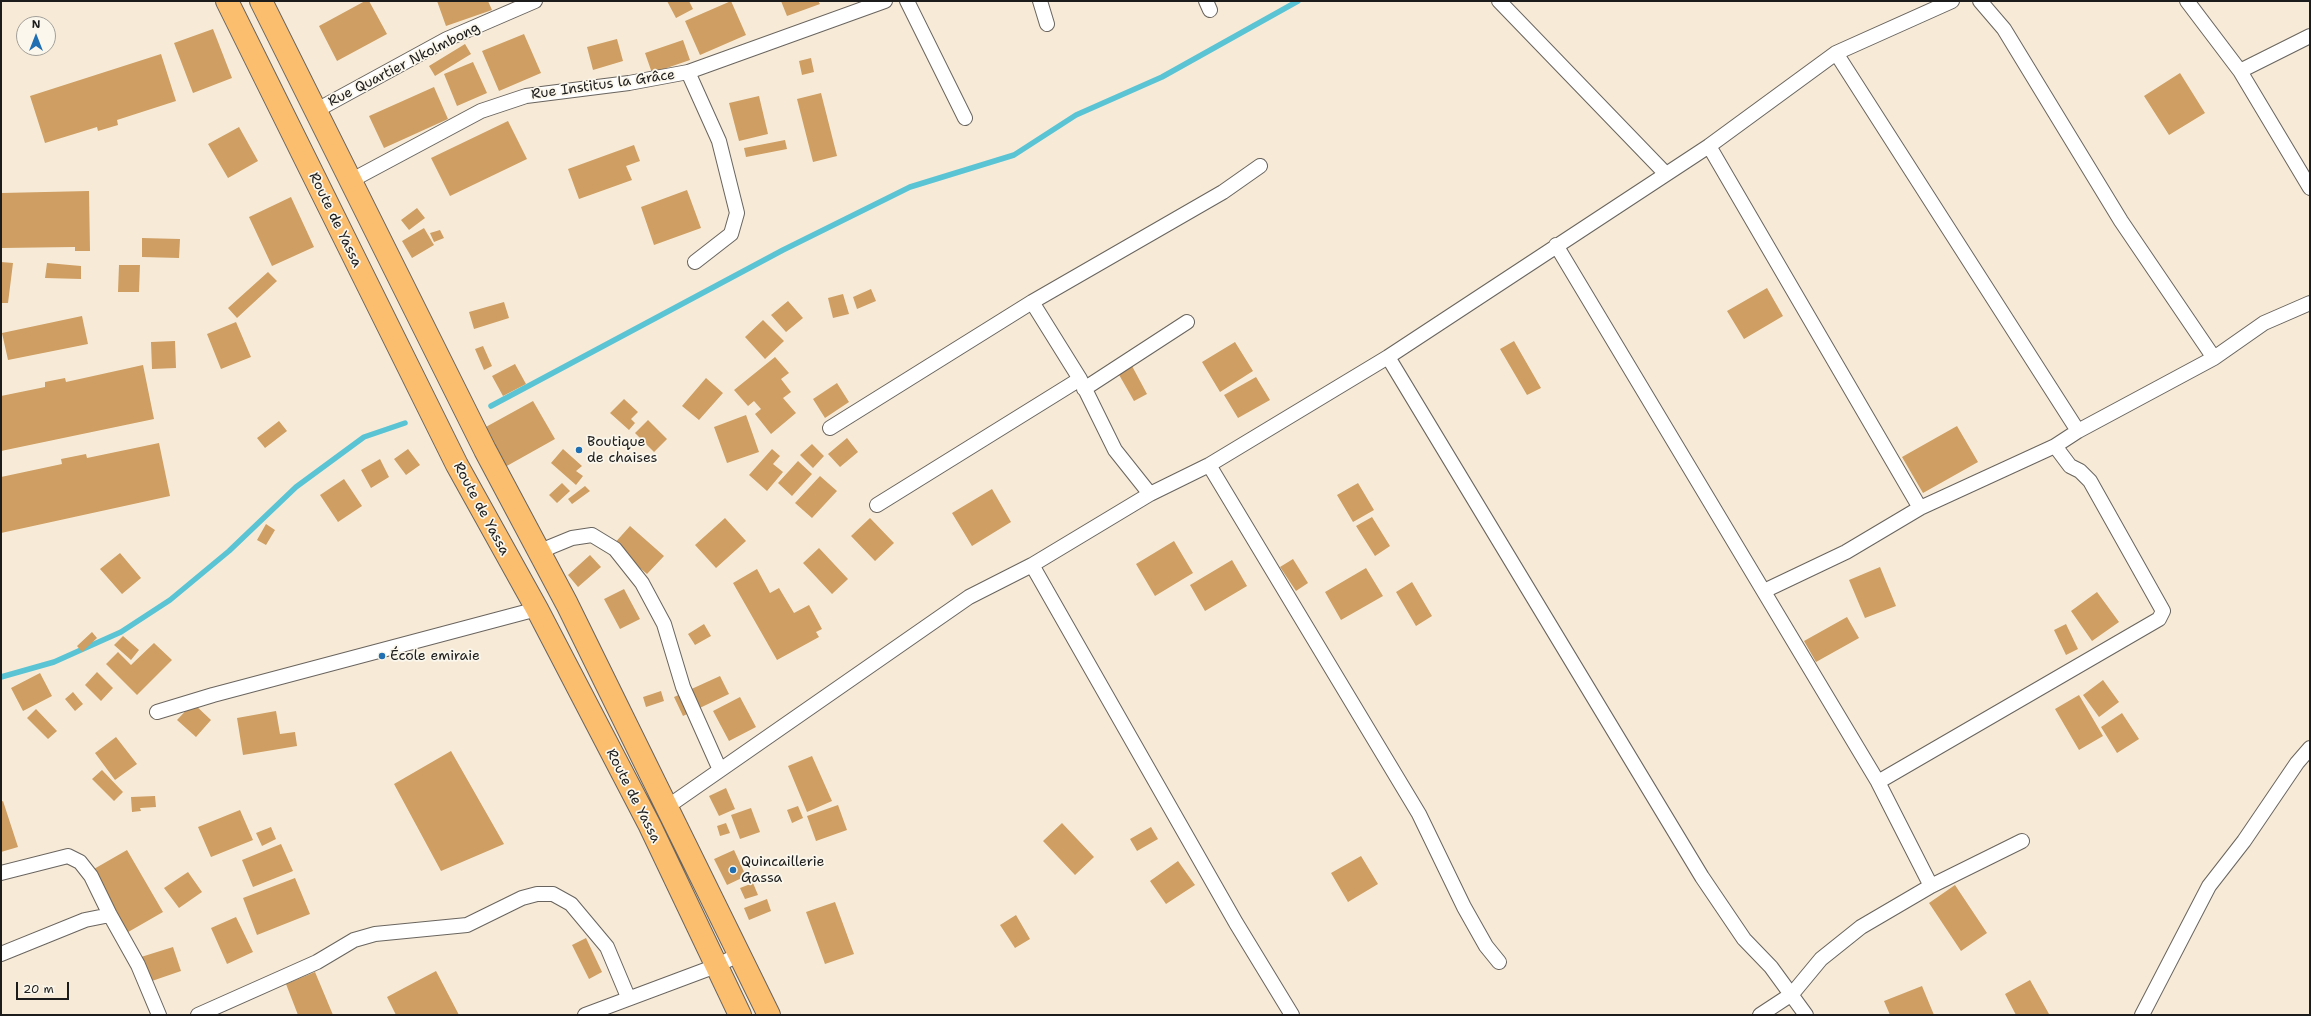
<!DOCTYPE html>
<meta charset="utf-8">
<style>
body{margin:0}
#map{position:relative;width:2311px;height:1016px;overflow:hidden;background:#f7ebd8;font-family:"Shantell Sans",sans-serif}
canvas{display:block}
.frame{position:absolute;inset:0;border:2px solid #1c1c1c;pointer-events:none}
.north{position:absolute;left:16px;top:16px;width:40px;height:40px;box-sizing:border-box;background:#fbf7ec;border:1px solid #a29f99;border-radius:50%;rotate:0deg;font-size:11px;font-weight:700;line-height:16px;text-align:center;color:#1c1c1c}
.north::after{content:'';display:block;margin:auto;width:14px;height:18px;background:#1f6fb2;clip-path:polygon(50% 0,100% 100%,50% 72%,0 100%)}
.scale{position:absolute;left:16px;top:982px;width:53px;height:18px;box-sizing:border-box;border:2px solid #1c1c1c;border-top:0;padding-left:5px;font-size:12px;line-height:14px;white-space:nowrap;color:#1c1c1c;-webkit-text-stroke:3px #fbf7ec;paint-order:stroke}
</style>
<div id="map">
<canvas width="2311" height="1016"></canvas>
<div class="frame"></div>
<div class="north">N</div>
<div class="scale">20 m</div>
</div>
<script>
const ctx = document.querySelector('canvas').getContext('2d');
ctx.lineJoin = 'round';
function shape(rows) {
  const path = new Path2D();
  for (const r of rows) {
    path.moveTo(r[0], r[1]);
    for (let i = 2; i < r.length; i += 2) path.lineTo(r[i], r[i + 1]);
  }
  return path;
}
function stroke(path, color, width, dash) {
  ctx.strokeStyle = color;
  ctx.lineWidth = width;
  ctx.lineCap = dash ? 'butt' : 'round';
  ctx.setLineDash(dash || []);
  ctx.stroke(path);
}
function fillPath(path, color) {
  ctx.fillStyle = color;
  ctx.fill(path, 'evenodd');
}
function write(font, color, halo, rows, align = 'center') {
  ctx.font = font + ' "Shantell Sans",sans-serif';
  ctx.lineWidth = 3.5;
  ctx.setLineDash([]);
  ctx.textBaseline = 'middle';
  ctx.strokeStyle = halo;
  ctx.fillStyle = color;
  for (const [text, x, y, turn = 0] of rows) {
    ctx.save();
    ctx.translate(x, y);
    ctx.rotate((+turn || 0) * Math.PI / 180);
    ctx.textAlign = isNaN(turn) ? turn : align;
    if (halo) ctx.strokeText(text, 0, 0);
    ctx.fillText(text, 0, 0);
    ctx.restore();
  }
}
stroke(shape([
 [491,406,783,250,910,187,1014,155,1076,115,1162,77,1298,1],
 [1,677,54,662,121,632,170,600,229,551,296,487,364,437,405,423]
]), '#5ac4d5', 5.5);
fillPath(shape([
 [365,1,369,1,387,34,337,61,319,26],
 [437,1,488,1,492,10,446,26],
 [667,1,689,1,693,9,676,18],
 [731,1,746,35,700,55,685,21],
 [781,1,818,1,820,4,787,16],
 [213,29,232,78,193,93,174,43],
 [524,34,541,73,499,91,482,51],
 [617,39,623,61,593,70,587,47],
 [683,40,690,60,652,73,645,53],
 [465,44,471,54,435,76,429,66],
 [161,54,176,101,117,120,118,125,98,131,97,127,45,143,30,96],
 [811,58,814,72,802,75,799,61],
 [473,62,487,93,457,106,444,74],
 [2180,73,2205,113,2169,135,2144,96],
 [434,87,448,119,384,148,369,116],
 [821,93,837,156,813,162,797,99],
 [759,96,768,134,739,141,729,103],
 [508,121,527,159,450,196,431,158],
 [239,127,258,161,228,178,208,144],
 [785,140,787,149,746,157,744,148],
 [634,145,640,161,626,166,632,180,579,199,568,169],
 [687,190,701,228,654,245,641,207],
 [89,191,90,251,75,251,75,247,1,248,1,193],
 [291,197,314,247,272,266,249,217],
 [417,208,425,218,409,230,401,220],
 [424,228,434,245,412,258,402,241],
 [440,230,444,238,434,242,430,233],
 [142,238,180,239,179,258,142,257],
 [1,262,13,263,8,303,1,303],
 [47,263,81,266,81,279,45,278],
 [119,265,140,265,139,292,118,292],
 [268,272,277,281,237,318,228,308],
 [1767,288,1783,316,1744,339,1727,311],
 [871,289,876,301,857,309,853,297],
 [843,294,849,314,833,318,828,298],
 [788,301,803,318,786,332,771,315],
 [504,302,509,318,474,329,469,312],
 [82,316,88,344,8,360,2,333],
 [763,320,784,341,765,359,745,337],
 [236,322,251,357,221,369,207,334],
 [175,341,176,368,152,369,151,342],
 [1514,341,1541,388,1527,395,1500,349],
 [1235,342,1253,371,1220,392,1202,362],
 [483,346,492,366,484,370,475,349],
 [775,357,789,373,781,379,791,392,783,398,796,413,771,434,755,414,761,409,754,401,748,406,734,390],
 [515,364,526,384,503,396,492,376],
 [143,365,154,419,1,451,1,396,45,387,45,382,65,378,66,382],
 [1132,366,1147,394,1134,401,1118,373],
 [1256,377,1270,400,1238,418,1224,395],
 [706,378,723,393,699,420,682,406],
 [837,383,849,402,825,418,813,399],
 [624,399,638,412,631,419,635,423,629,430,610,413],
 [533,401,555,439,505,467,484,428],
 [746,415,759,452,727,463,714,427],
 [648,420,667,439,654,452,635,433],
 [279,421,287,431,265,448,257,438],
 [1957,426,1978,462,1923,493,1902,457],
 [847,438,858,452,840,467,828,454],
 [159,443,170,496,1,533,1,477,62,464,61,459,86,454,87,458],
 [812,444,824,456,813,468,800,455],
 [408,449,420,465,406,475,394,459],
 [563,449,582,466,576,471,583,476,576,485,551,463],
 [772,449,780,456,773,464,783,472,767,491,749,475],
 [380,459,389,477,371,488,361,470],
 [798,461,812,474,792,496,778,483],
 [820,476,837,491,812,518,795,503],
 [344,479,362,506,338,522,320,495],
 [562,483,570,491,557,503,549,495],
 [1358,483,1374,510,1353,522,1337,495],
 [585,486,590,491,572,504,568,499],
 [992,489,1011,522,972,546,952,513],
 [1372,517,1390,546,1375,556,1356,526],
 [725,518,746,541,716,568,695,545],
 [870,518,894,543,875,561,851,536],
 [266,524,275,530,266,545,257,540],
 [630,526,664,556,647,574,613,545],
 [1174,541,1193,573,1155,596,1136,564],
 [819,548,848,579,832,594,803,563],
 [120,553,141,578,122,594,100,569],
 [590,555,601,567,578,587,568,575],
 [1293,559,1308,583,1296,591,1280,567],
 [1232,560,1247,586,1205,611,1190,585],
 [1880,567,1896,606,1865,618,1849,580],
 [1366,568,1383,596,1341,620,1325,592],
 [757,569,770,593,779,588,794,613,809,605,822,629,816,632,819,637,777,660,733,583],
 [1412,582,1432,616,1416,626,1396,592],
 [624,589,640,619,620,629,604,599],
 [2097,592,2119,622,2092,641,2071,611],
 [1847,617,1859,638,1816,662,1804,641],
 [704,624,711,636,695,645,688,634],
 [2066,624,2078,649,2066,655,2054,630],
 [92,632,97,638,82,652,77,646],
 [123,636,139,650,131,660,114,645],
 [154,643,172,660,137,695,106,664,118,652,131,665],
 [97,672,113,688,101,701,85,685],
 [40,673,52,696,23,711,11,688],
 [720,676,729,694,683,716,674,697],
 [2103,680,2119,702,2099,717,2083,695],
 [661,691,664,701,646,707,643,697],
 [73,692,83,704,75,711,65,699],
 [2079,695,2103,736,2079,750,2055,709],
 [740,697,756,727,729,741,713,711],
 [193,703,211,720,196,737,177,720],
 [36,709,57,731,48,739,27,718],
 [276,711,280,734,295,732,297,746,243,755,237,718],
 [2122,713,2139,739,2117,753,2101,727],
 [116,737,137,764,115,780,95,753],
 [451,751,504,844,441,871,394,784],
 [812,756,832,801,807,812,788,766],
 [102,770,123,792,114,801,92,779],
 [726,788,735,809,719,816,709,796],
 [155,796,156,807,140,808,141,811,132,812,131,797],
 [3,801,18,847,1,852,1,802],
 [838,805,847,830,816,841,807,816],
 [798,806,803,818,792,823,787,810],
 [751,808,760,832,740,839,731,815],
 [240,810,253,840,211,857,198,827],
 [726,823,730,833,720,836,717,826],
 [1062,823,1094,857,1075,875,1043,841],
 [271,827,276,839,262,846,256,833],
 [1151,827,1158,839,1137,851,1130,839],
 [281,844,293,871,253,887,242,860],
 [127,850,163,912,123,935,87,873],
 [734,850,746,876,727,885,714,859],
 [1361,856,1378,884,1348,902,1331,873],
 [1178,861,1195,885,1166,904,1150,881],
 [188,872,202,892,179,908,164,888],
 [295,878,310,914,257,935,243,898],
 [753,883,758,895,745,899,740,888],
 [1955,885,1987,933,1961,951,1929,903],
 [767,899,771,911,749,920,744,908],
 [835,902,854,954,825,964,806,912],
 [1016,915,1030,939,1015,948,1000,925],
 [236,917,253,952,227,964,211,928],
 [586,938,602,972,589,979,572,945],
 [173,947,181,971,149,982,141,957],
 [436,971,459,1015,396,1015,387,997],
 [315,972,333,1015,298,1015,286,984],
 [2030,980,2049,1014,2047,1015,2016,1015,2005,994],
 [1922,986,1934,1015,1890,1015,1884,1001]
]), '#ce9e62');
const minor = shape([
 [907,1,965,118],
 [1040,1,1047,24],
 [1206,1,1210,10],
 [1499,1,1666,174],
 [1980,1,2004,29,2121,221,2214,358],
 [2187,1,2240,71,2310,188],
 [1836,53,2078,431],
 [2240,71,2310,36],
 [688,72,719,141,737,213,731,234,695,262],
 [317,110,447,39,535,1],
 [1709,146,1920,508],
 [352,180,481,111,526,96,629,83,688,72,885,1],
 [1556,245,1878,782,1931,886],
 [1032,302,1080,379,1115,450,1150,494],
 [1388,357,1702,877,1744,939,1771,967,1806,1015],
 [1084,389,1187,322],
 [830,428,1032,302,1223,192,1260,166],
 [1209,465,1419,814,1464,907,1486,946,1499,962],
 [877,505,1080,379],
 [540,555,550,547,572,538,592,535,615,549,642,583,664,624,683,687,720,770],
 [1032,565,1236,923,1292,1015],
 [1764,591,1846,552,1920,508,2055,446,2078,431,2214,358,2264,323,2310,303],
 [157,712,213,695,537,609],
 [1878,782,2159,619,2163,611,2090,481,2080,471,2070,466,2055,446],
 [667,807,969,597,1032,565,1150,494,1209,465,1388,357,1709,146,1836,53,1952,1],
 [1,873,68,856,80,862,91,876,110,915,138,965,159,1015],
 [1,954,85,920,110,915],
 [198,1015,317,962,354,940,375,934,467,925,522,898,537,894,553,894,571,904,607,947,628,997],
 [585,1015,716,966,740,954],
 [1760,1015,1792,994,1821,959,1861,927,1931,886,2022,841],
 [2142,1015,2209,886,2244,841,2297,763,2310,748]
]);
const primary = shape([
 [227,1,457,465,537,609,650,826,740,1015],
 [261,1,485,450,567,604,769,1015]
]);
stroke(minor, '#69645e', 16);
stroke(primary, '#69645e', 24);
stroke(minor, '#fff', 14);
stroke(primary, '#fbbd6e', 22);
for (const [x, y, r, color] of [
 [579,450,4,"#1f6fb2"],
 [382,656,4,"#1f6fb2"],
 [733,870,4,"#1f6fb2"]
]) {
  const dot = new Path2D();
  dot.arc(x, y, r, 0, 2 * Math.PI);
  ctx.fillStyle = color;
  ctx.fill(dot);
  stroke(dot, '#fbf7ec', 1.5);
}
write('14px', '#1c1c1c', '#fbf7ec', [
 ["Rue Quartier Nkolmbong",404,65,-27],
 ["Rue Institus la Grâce",603,85,-8],
 ["Route de Yassa",335,220,64],
 ["Route de Yassa",481,509,62],
 ["Route de Yassa",633,796,63]
]);
write('14px', '#1c1c1c', '#fbf7ec', [
 ["Boutique",587,442],
 ["de chaises",587,458],
 ["École emiraie",390,656],
 ["Quincaillerie",741,862],
 ["Gassa",741,878]
], 'left');
</script>
